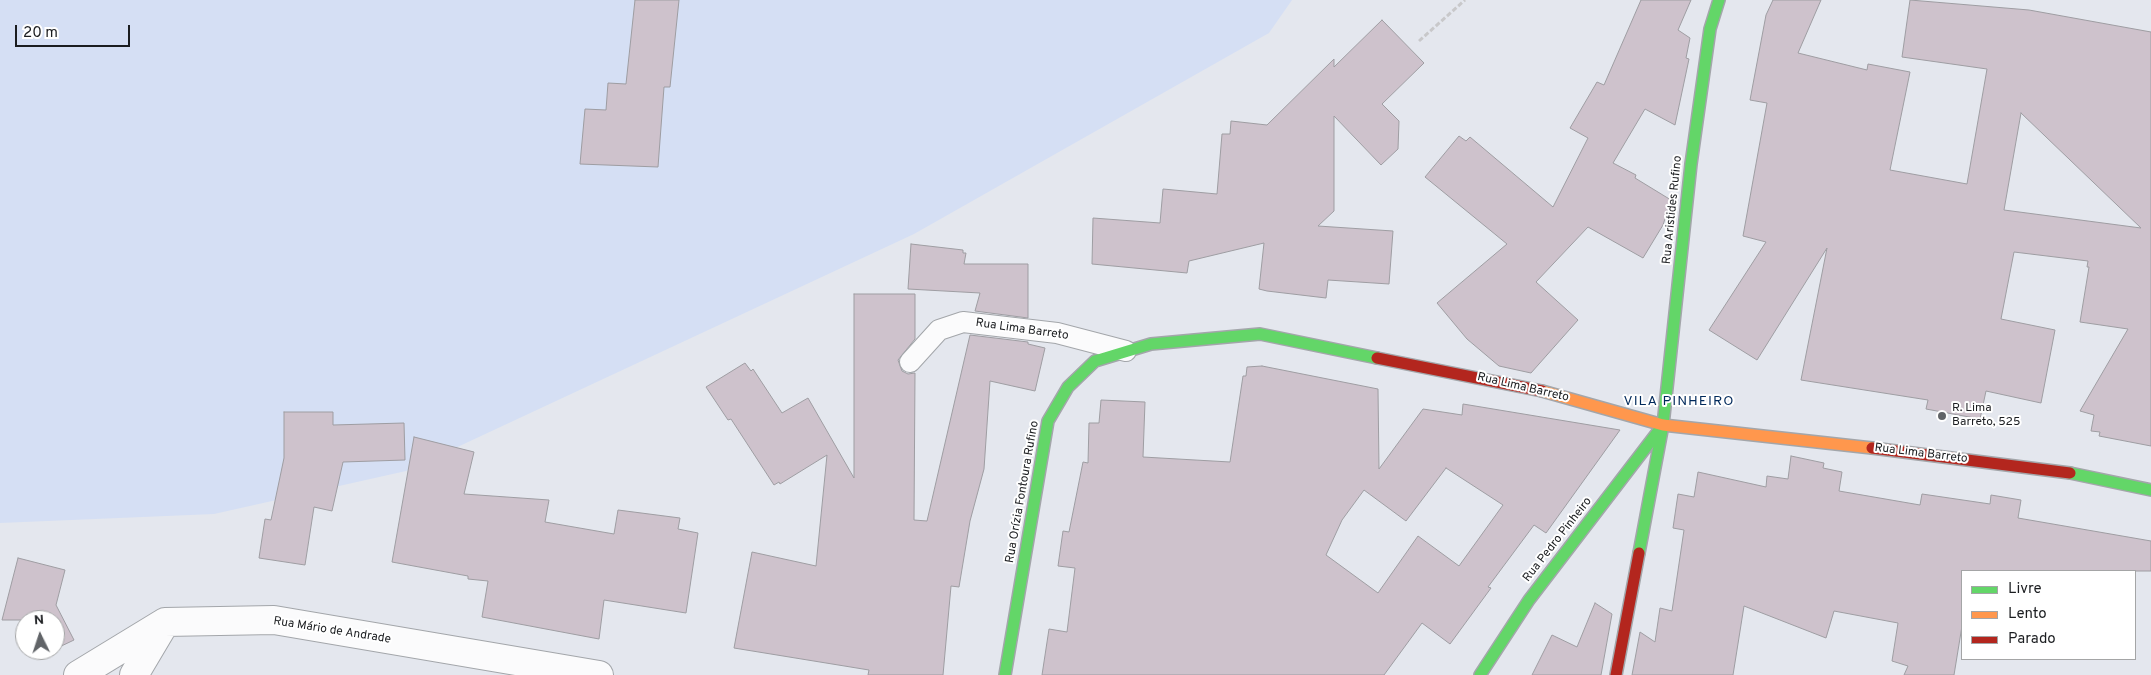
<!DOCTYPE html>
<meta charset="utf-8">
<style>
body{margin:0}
#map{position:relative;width:2151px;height:675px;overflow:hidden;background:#e4e7ee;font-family:Overpass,sans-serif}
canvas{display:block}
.legend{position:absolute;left:1961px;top:570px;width:175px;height:90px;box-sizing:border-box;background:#fff;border:1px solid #a4a5a6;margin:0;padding:6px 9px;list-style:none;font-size:15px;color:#1b1d20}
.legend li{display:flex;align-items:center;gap:10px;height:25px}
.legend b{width:25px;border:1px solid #a4a5a6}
.north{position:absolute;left:15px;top:610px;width:50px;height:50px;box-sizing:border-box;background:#fff;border:1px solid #a4a5a6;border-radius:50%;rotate:356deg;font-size:14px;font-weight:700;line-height:20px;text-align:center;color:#1b1d20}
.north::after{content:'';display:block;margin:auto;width:18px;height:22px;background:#616468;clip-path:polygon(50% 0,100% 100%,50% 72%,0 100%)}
.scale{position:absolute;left:15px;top:25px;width:115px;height:22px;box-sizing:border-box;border:2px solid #1b1d20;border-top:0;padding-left:6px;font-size:15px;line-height:18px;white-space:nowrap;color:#1b1d20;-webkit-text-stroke:4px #fff;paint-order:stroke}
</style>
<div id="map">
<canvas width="2151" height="675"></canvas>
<ul class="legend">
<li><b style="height:6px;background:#63d668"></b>Livre</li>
<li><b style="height:6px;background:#ff974d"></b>Lento</li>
<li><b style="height:6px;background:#b3261e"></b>Parado</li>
</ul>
<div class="north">N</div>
<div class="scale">20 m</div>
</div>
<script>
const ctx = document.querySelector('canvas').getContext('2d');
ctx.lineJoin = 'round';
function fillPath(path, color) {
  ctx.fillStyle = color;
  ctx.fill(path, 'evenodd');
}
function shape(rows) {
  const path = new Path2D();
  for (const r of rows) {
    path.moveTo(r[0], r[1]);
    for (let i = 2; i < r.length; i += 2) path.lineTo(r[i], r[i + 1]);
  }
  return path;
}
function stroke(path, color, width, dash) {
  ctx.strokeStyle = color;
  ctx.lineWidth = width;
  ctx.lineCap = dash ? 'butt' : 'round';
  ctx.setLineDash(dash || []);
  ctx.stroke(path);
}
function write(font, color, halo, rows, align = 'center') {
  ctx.font = font + ' Overpass,sans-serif';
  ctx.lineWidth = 4;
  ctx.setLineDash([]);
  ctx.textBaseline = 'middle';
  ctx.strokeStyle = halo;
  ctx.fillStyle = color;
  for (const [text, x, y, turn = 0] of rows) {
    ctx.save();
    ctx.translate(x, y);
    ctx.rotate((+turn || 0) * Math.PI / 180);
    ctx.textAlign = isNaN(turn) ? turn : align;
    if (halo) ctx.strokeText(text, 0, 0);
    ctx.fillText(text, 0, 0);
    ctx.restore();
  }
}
fillPath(shape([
 [0,0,1292,0,1269,33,914,234,406,471,214,514,0,523]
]), '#d5dff4');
const building = shape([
 [635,0,679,0,670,87,664,87,658,167,580,164,585,109,606,110,608,83,626,84,635,0],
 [1641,0,1691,0,1678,30,1690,38,1686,58,1689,59,1675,125,1645,109,1613,163,1636,175,1635,178,1671,200,1663,225,1643,258,1588,227,1536,282,1578,320,1531,373,1499,366,1467,339,1437,303,1507,244,1425,177,1459,136,1466,141,1470,137,1553,207,1588,138,1570,128,1597,82,1604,85,1641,0],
 [1773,0,1821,0,1798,53,1867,70,1868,64,1910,72,1890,170,1967,184,1987,69,1902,57,1910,0,2029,10,2151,32,2151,446,2099,436,2100,432,2091,431,2094,415,2080,411,2128,329,2080,322,2089,267,2087,267,2088,261,2014,252,2001,319,2055,330,2041,403,1986,391,1980,419,1926,409,1928,400,1801,380,1827,248,1757,360,1709,330,1766,242,1743,236,1767,103,1750,100,1766,15,1773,0],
 [2021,113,2141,228,2004,210,2021,113],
 [1382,20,1424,63,1382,104,1399,121,1398,149,1381,165,1334,116,1334,211,1318,226,1393,231,1389,284,1328,280,1326,298,1267,291,1259,289,1264,243,1189,261,1187,273,1092,264,1093,218,1160,223,1163,189,1217,194,1222,134,1230,134,1231,121,1267,125,1334,59,1334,67,1382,20],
 [911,244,963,250,963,253,966,253,964,264,1028,264,1028,318,975,311,980,293,908,289,911,244],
 [854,294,915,294,915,339,898,360,902,371,908,374,915,373,914,520,927,521,970,335,1028,342,1028,344,1045,348,1035,391,990,381,984,469,970,521,959,587,951,586,943,675,868,675,869,670,734,648,752,552,816,566,827,455,780,484,779,482,774,485,731,419,728,420,706,387,745,363,751,371,753,369,782,413,808,398,854,478,854,294],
 [1262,366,1378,389,1379,469,1423,409,1462,415,1463,404,1620,430,1546,533,1534,525,1488,587,1491,588,1450,644,1422,623,1384,675,1042,675,1049,629,1067,632,1075,568,1058,566,1063,531,1069,532,1083,462,1088,463,1089,423,1099,423,1101,400,1145,402,1143,457,1230,462,1243,376,1246,376,1247,367,1262,366],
 [1446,468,1503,505,1459,566,1418,536,1378,593,1326,555,1342,520,1364,490,1406,521,1446,468],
 [284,412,333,412,333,425,404,423,405,460,343,462,332,511,314,507,305,565,259,558,265,519,271,520,284,458,284,412],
 [414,437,474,452,464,494,549,500,545,522,614,534,618,510,680,518,678,529,698,533,686,613,604,600,599,639,482,617,488,581,468,579,468,576,392,562,414,437],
 [1791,456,1824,463,1823,468,1842,472,1839,491,1920,505,1922,494,1990,504,1991,495,2021,500,2018,518,2151,541,2151,571,1962,571,1962,626,1954,675,1904,675,1908,666,1892,661,1898,623,1834,611,1826,638,1744,606,1733,675,1632,675,1640,632,1655,642,1660,608,1672,611,1684,530,1673,528,1678,494,1694,497,1698,472,1766,487,1767,476,1788,479,1791,456],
 [18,558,65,570,56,605,74,640,55,649,55,620,2,620,18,558],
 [1595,603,1612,614,1601,675,1532,675,1552,635,1577,647,1595,603]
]);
fillPath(building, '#cec2cc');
stroke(building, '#9e9da2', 1);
const lane = shape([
 [910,362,939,330,963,322,1057,333,1126,351]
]);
const street = shape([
 [78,675,165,622,274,620,599,675],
 [134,675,163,626]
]);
const fast = shape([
 [2070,473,2151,490],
 [1639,553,1663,425,1691,164,1710,29,1719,0],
 [1005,675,1048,421,1068,387,1095,361,1151,344,1260,334,1377,358],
 [1480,675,1529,600,1660,429]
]);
const slow = shape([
 [1542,391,1663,425,1872,448]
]);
const jam = shape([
 [1377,358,1542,391],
 [1872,448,2070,473],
 [1616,675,1639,553]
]);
stroke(lane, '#a3a6aa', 22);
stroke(street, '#a3a6aa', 30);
stroke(fast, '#a3a6aa', 14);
stroke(slow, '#a3a6aa', 14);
stroke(jam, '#a3a6aa', 14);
stroke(shape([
 [1419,41,1465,0]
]), '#c8c8ca', 3, [5, 2.5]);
stroke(lane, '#fbfbfc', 20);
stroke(street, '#fbfbfc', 28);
stroke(fast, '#63d668', 11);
stroke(slow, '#ff974d', 11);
stroke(jam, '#b3261e', 11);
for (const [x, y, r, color] of [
 [1942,416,5,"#616468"]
]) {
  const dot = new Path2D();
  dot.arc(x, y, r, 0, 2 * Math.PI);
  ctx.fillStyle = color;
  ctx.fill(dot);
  stroke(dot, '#fff', 2);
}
write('12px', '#1b1d20', '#fff', [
 ["Rua Aristides Rufino",1673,210,-84],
 ["Rua Lima Barreto",1022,330,8],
 ["Rua Lima Barreto",1523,388,13],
 ["Rua Lima Barreto",1921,454,7],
 ["Rua Orízia Fontoura Rufino",1023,492,-80],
 ["Rua Pedro Pinheiro",1558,540,-52],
 ["Rua Mário de Andrade",332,631,9]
]);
write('12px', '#1b1d20', '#fff', [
 ["R. Lima",1952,409],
 ["Barreto, 525",1952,423]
], 'left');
ctx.letterSpacing = '1px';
write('14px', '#00295b', '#fff', [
 ["VILA PINHEIRO",1679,402]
]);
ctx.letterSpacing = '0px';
</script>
